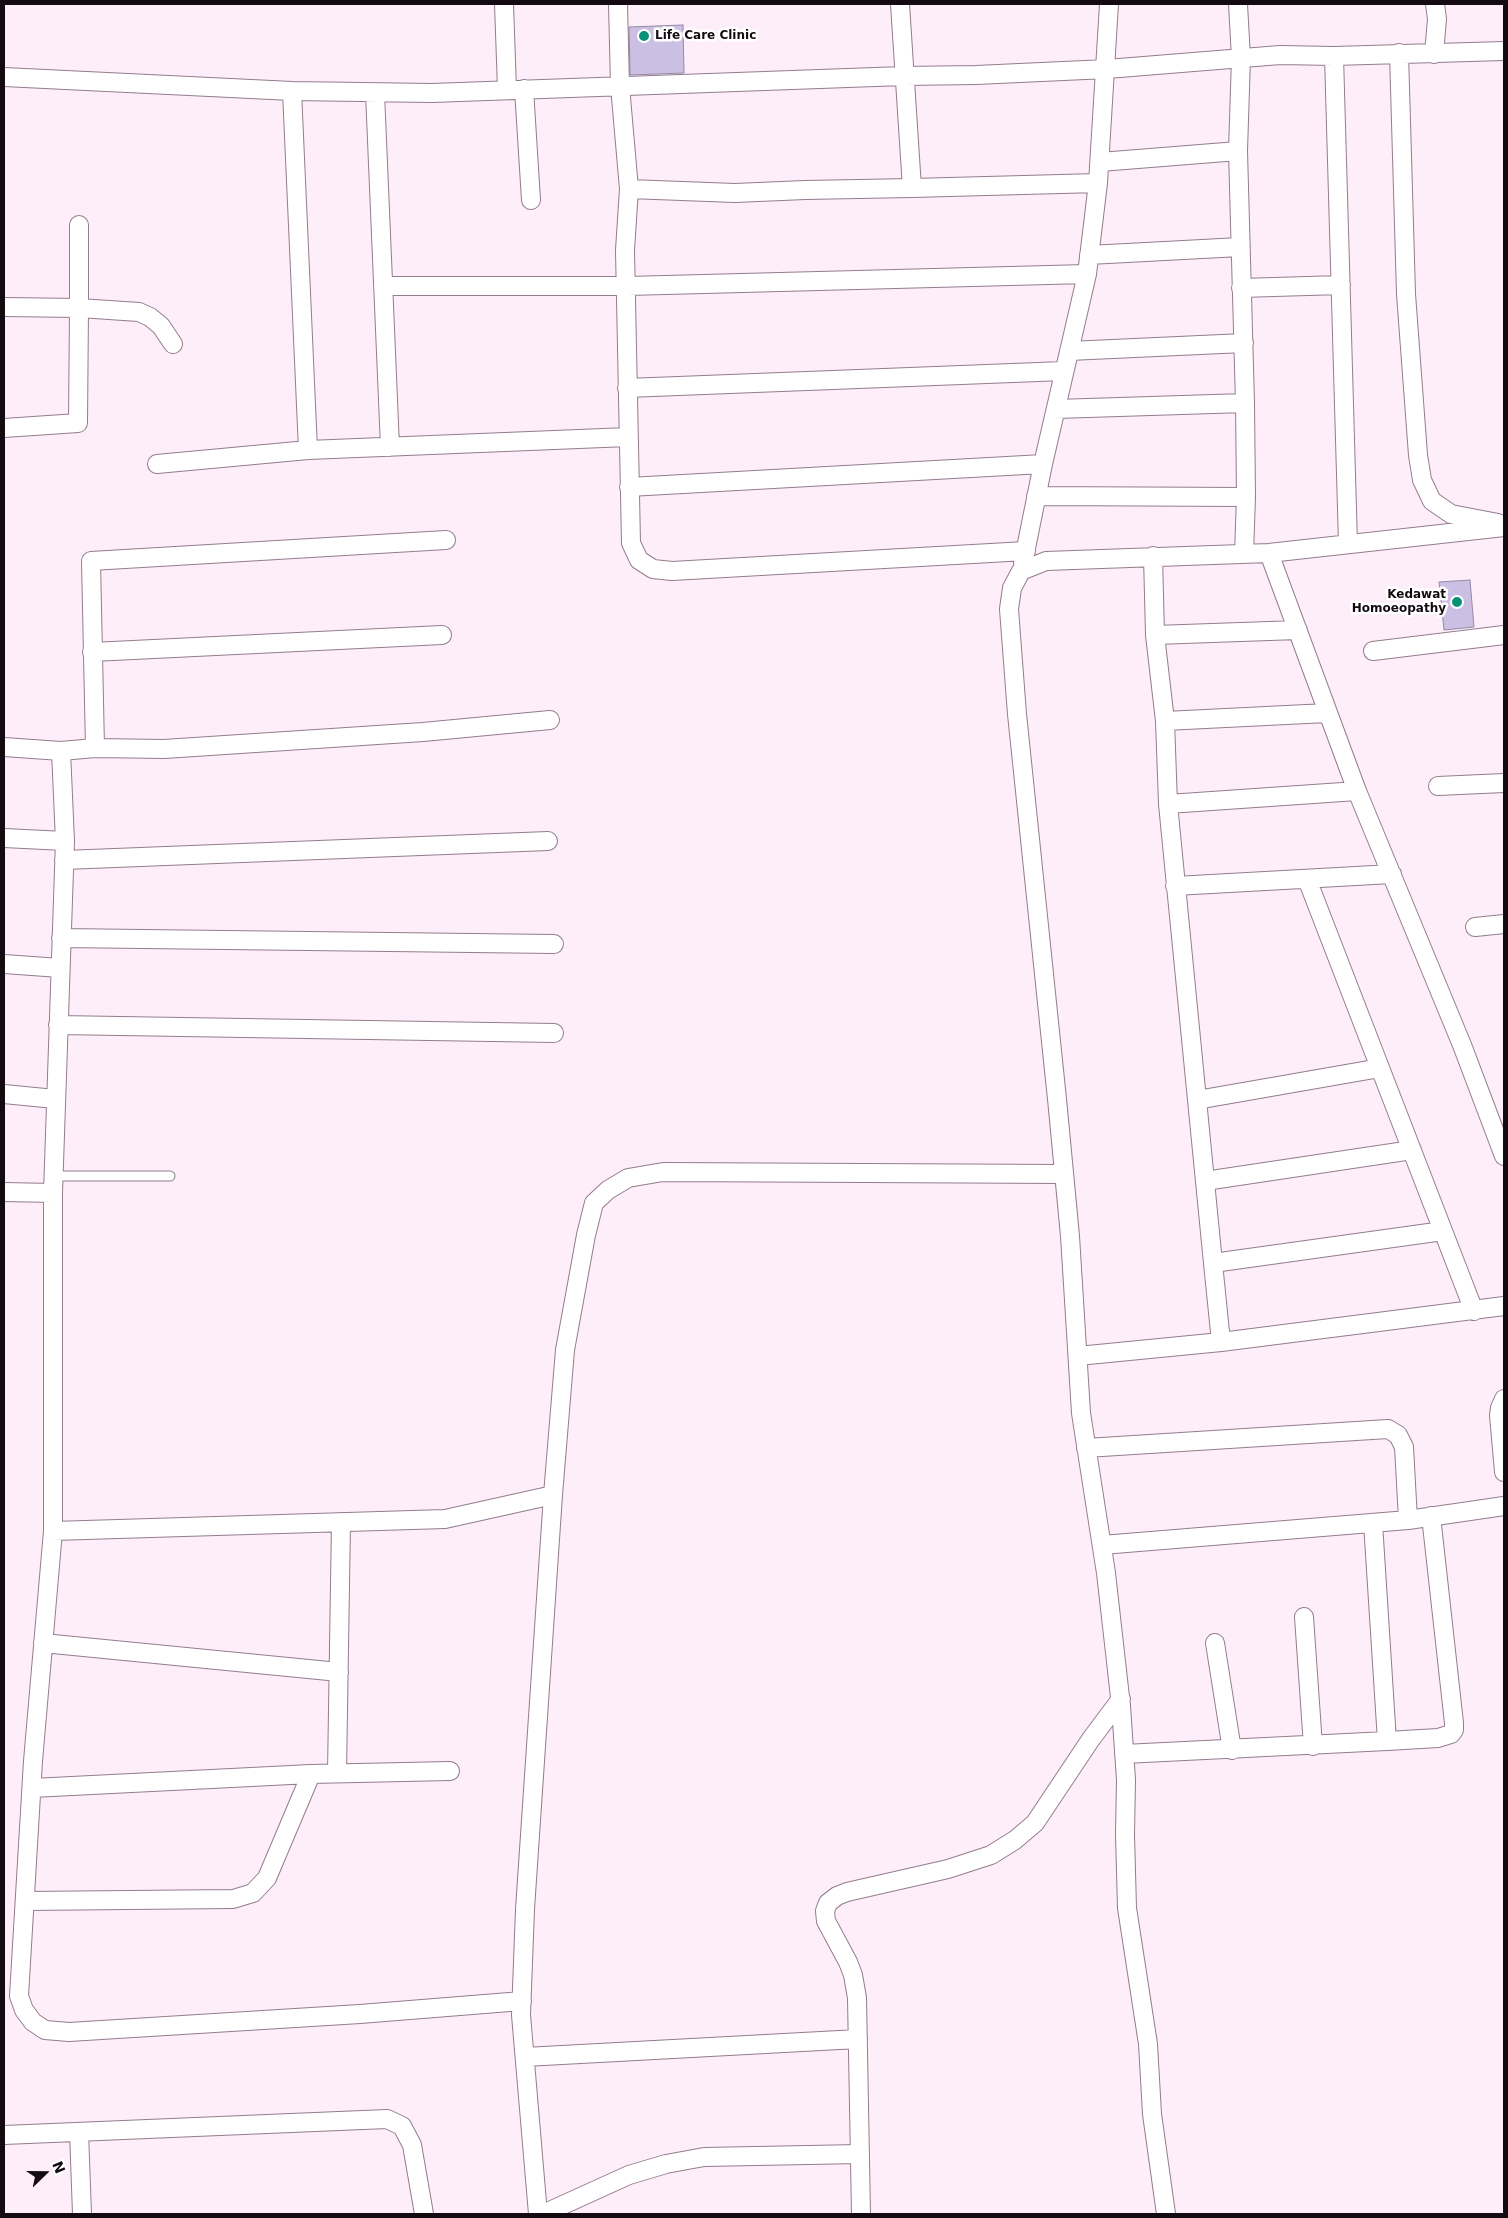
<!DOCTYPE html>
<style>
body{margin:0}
#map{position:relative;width:1508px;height:2218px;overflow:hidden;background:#fdeefa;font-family:"DejaVu Sans",sans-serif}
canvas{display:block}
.frame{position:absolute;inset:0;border:5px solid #130b11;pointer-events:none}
.north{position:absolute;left:20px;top:2148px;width:50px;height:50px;-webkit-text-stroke:4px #fff;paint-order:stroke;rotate:68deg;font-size:14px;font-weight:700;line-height:20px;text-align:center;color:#130b11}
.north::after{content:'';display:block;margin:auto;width:18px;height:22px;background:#130b11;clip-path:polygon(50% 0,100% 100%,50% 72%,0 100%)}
</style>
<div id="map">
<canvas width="1508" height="2218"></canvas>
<div class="frame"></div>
<div class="north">N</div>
</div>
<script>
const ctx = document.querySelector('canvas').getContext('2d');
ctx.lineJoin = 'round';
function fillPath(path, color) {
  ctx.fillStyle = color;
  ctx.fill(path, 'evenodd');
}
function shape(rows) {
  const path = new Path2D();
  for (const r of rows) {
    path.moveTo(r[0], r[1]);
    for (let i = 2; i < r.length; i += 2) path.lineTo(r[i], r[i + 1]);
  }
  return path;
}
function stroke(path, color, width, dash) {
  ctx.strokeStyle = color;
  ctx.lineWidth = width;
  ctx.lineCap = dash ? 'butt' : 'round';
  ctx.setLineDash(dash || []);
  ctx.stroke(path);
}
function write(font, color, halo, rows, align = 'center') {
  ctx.font = font + ' "DejaVu Sans",sans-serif';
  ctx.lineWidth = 5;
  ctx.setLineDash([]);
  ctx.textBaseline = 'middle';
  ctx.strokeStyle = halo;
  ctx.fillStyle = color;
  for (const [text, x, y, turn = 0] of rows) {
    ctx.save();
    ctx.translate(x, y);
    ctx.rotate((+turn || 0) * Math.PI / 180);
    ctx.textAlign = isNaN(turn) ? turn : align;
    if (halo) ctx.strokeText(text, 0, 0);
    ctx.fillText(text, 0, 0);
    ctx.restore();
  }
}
const building = shape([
 [683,25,684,73,630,75,629,27,683,25],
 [1470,580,1474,627,1444,630,1439,582,1470,580]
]);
fillPath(building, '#cbbfe3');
stroke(building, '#938aa3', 1);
const service = shape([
 [54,1176,170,1176]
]);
const minor = shape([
 [504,4,507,89],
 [618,4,620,86,629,189,625,250,631,543,639,560,653,569,672,571,1026,551],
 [1238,4,1241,58,1238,151,1245,403,1246,497,1244,554],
 [1399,53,1406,294,1418,455,1422,480,1432,501,1451,514,1498,523],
 [1434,54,1437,19,1435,4],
 [1334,56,1348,544],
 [4,77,292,91,432,93,903,76,976,75,1107,69,1280,55,1334,56,1504,51],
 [524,89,531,200],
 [292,91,308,450],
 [375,93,390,447],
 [1100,162,1238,151],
 [912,188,1098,183],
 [629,189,735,193,805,190,912,188,900,4],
 [79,225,79,308,139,312,150,317,161,326,173,344],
 [1089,255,1240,247],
 [383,286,627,286,1087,274],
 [1241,288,1341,285],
 [4,307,79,308,78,423,4,428],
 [1069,351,1244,343],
 [627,388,1064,371],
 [1056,409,1245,403],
 [157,464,308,450,628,437],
 [629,487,1043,464],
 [1036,496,1246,497],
 [1269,553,1357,791,1462,1045,1504,1156],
 [1153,556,1155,635,1165,721,1168,804,1213,1263],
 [1023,563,1043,464,1087,274,1098,183,1109,4],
 [1155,635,1298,630],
 [1373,651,1504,635],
 [92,652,442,635],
 [1165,721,1327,713],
 [4,747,61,751,95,748,164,749,423,732,550,720],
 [95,748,91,561,446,540],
 [61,751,65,841],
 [1438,786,1504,783],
 [1168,804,1357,791],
 [4,838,65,841,53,1193,53,1531,33,1761,19,1996,24,2010,33,2022,45,2030,69,2032,360,2014,522,2001],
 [64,860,548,841],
 [1307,879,1474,1311],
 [1175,886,1392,874],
 [1475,927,1504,924],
 [61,938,554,944],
 [4,964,60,968],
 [58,1025,554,1033],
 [4,1094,55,1099],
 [1197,1100,1380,1068],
 [1205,1181,1412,1150],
 [4,1192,53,1193],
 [1221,1342,1504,1306],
 [1078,1356,1221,1342,1213,1263,1443,1231],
 [1504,1399,1500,1408,1499,1415,1504,1472],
 [1086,1448,1388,1429,1398,1435,1404,1447,1408,1520],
 [1373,1523,1387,1741],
 [53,1531,445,1519,553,1495],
 [1102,1545,1408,1520,1504,1506],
 [1304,1617,1313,1746],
 [43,1643,339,1672],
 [1215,1643,1232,1750],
 [1124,1754,1387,1741,1438,1738,1451,1734,1454,1730,1454,1723,1431,1516],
 [337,1773,341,1522],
 [32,1788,311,1774,450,1771],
 [25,1901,233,1899,253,1893,267,1878,311,1774],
 [525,2057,858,2039],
 [79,2132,82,2214],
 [4,2135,387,2119,402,2126,412,2145,424,2214],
 [538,2214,521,2015,525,1909,553,1495,565,1350,586,1235,594,1203,608,1190,628,1178,663,1172,1064,1174],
 [543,2214,629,2175,666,2164,704,2157,860,2154],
 [861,2214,857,1998,853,1975,848,1962,826,1921,825,1911,828,1903,837,1896,847,1892,948,1869,991,1855,1015,1840,1035,1823,1091,1739,1121,1699],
 [1166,2214,1152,2114,1148,2044,1127,1908,1125,1835,1126,1780,1121,1706,1106,1573,1081,1413,1070,1236,1057,1099,1017,714,1009,609,1012,588,1021,571,1046,561,1269,553,1504,527]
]);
stroke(service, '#937c8f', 11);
stroke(minor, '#937c8f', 20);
stroke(service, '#fff', 9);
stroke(minor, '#fff', 18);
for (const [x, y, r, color] of [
 [644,36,6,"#099078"],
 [1457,602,6,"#099078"]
]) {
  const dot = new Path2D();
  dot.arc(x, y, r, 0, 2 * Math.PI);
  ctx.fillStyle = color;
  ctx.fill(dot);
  stroke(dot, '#fff', 2);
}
write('bold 12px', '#130b11', '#fff', [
 ["Life Care Clinic",655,36],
 ["Kedawat",1446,595,"right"],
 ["Homoeopathy",1446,609,"right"]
], 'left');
</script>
